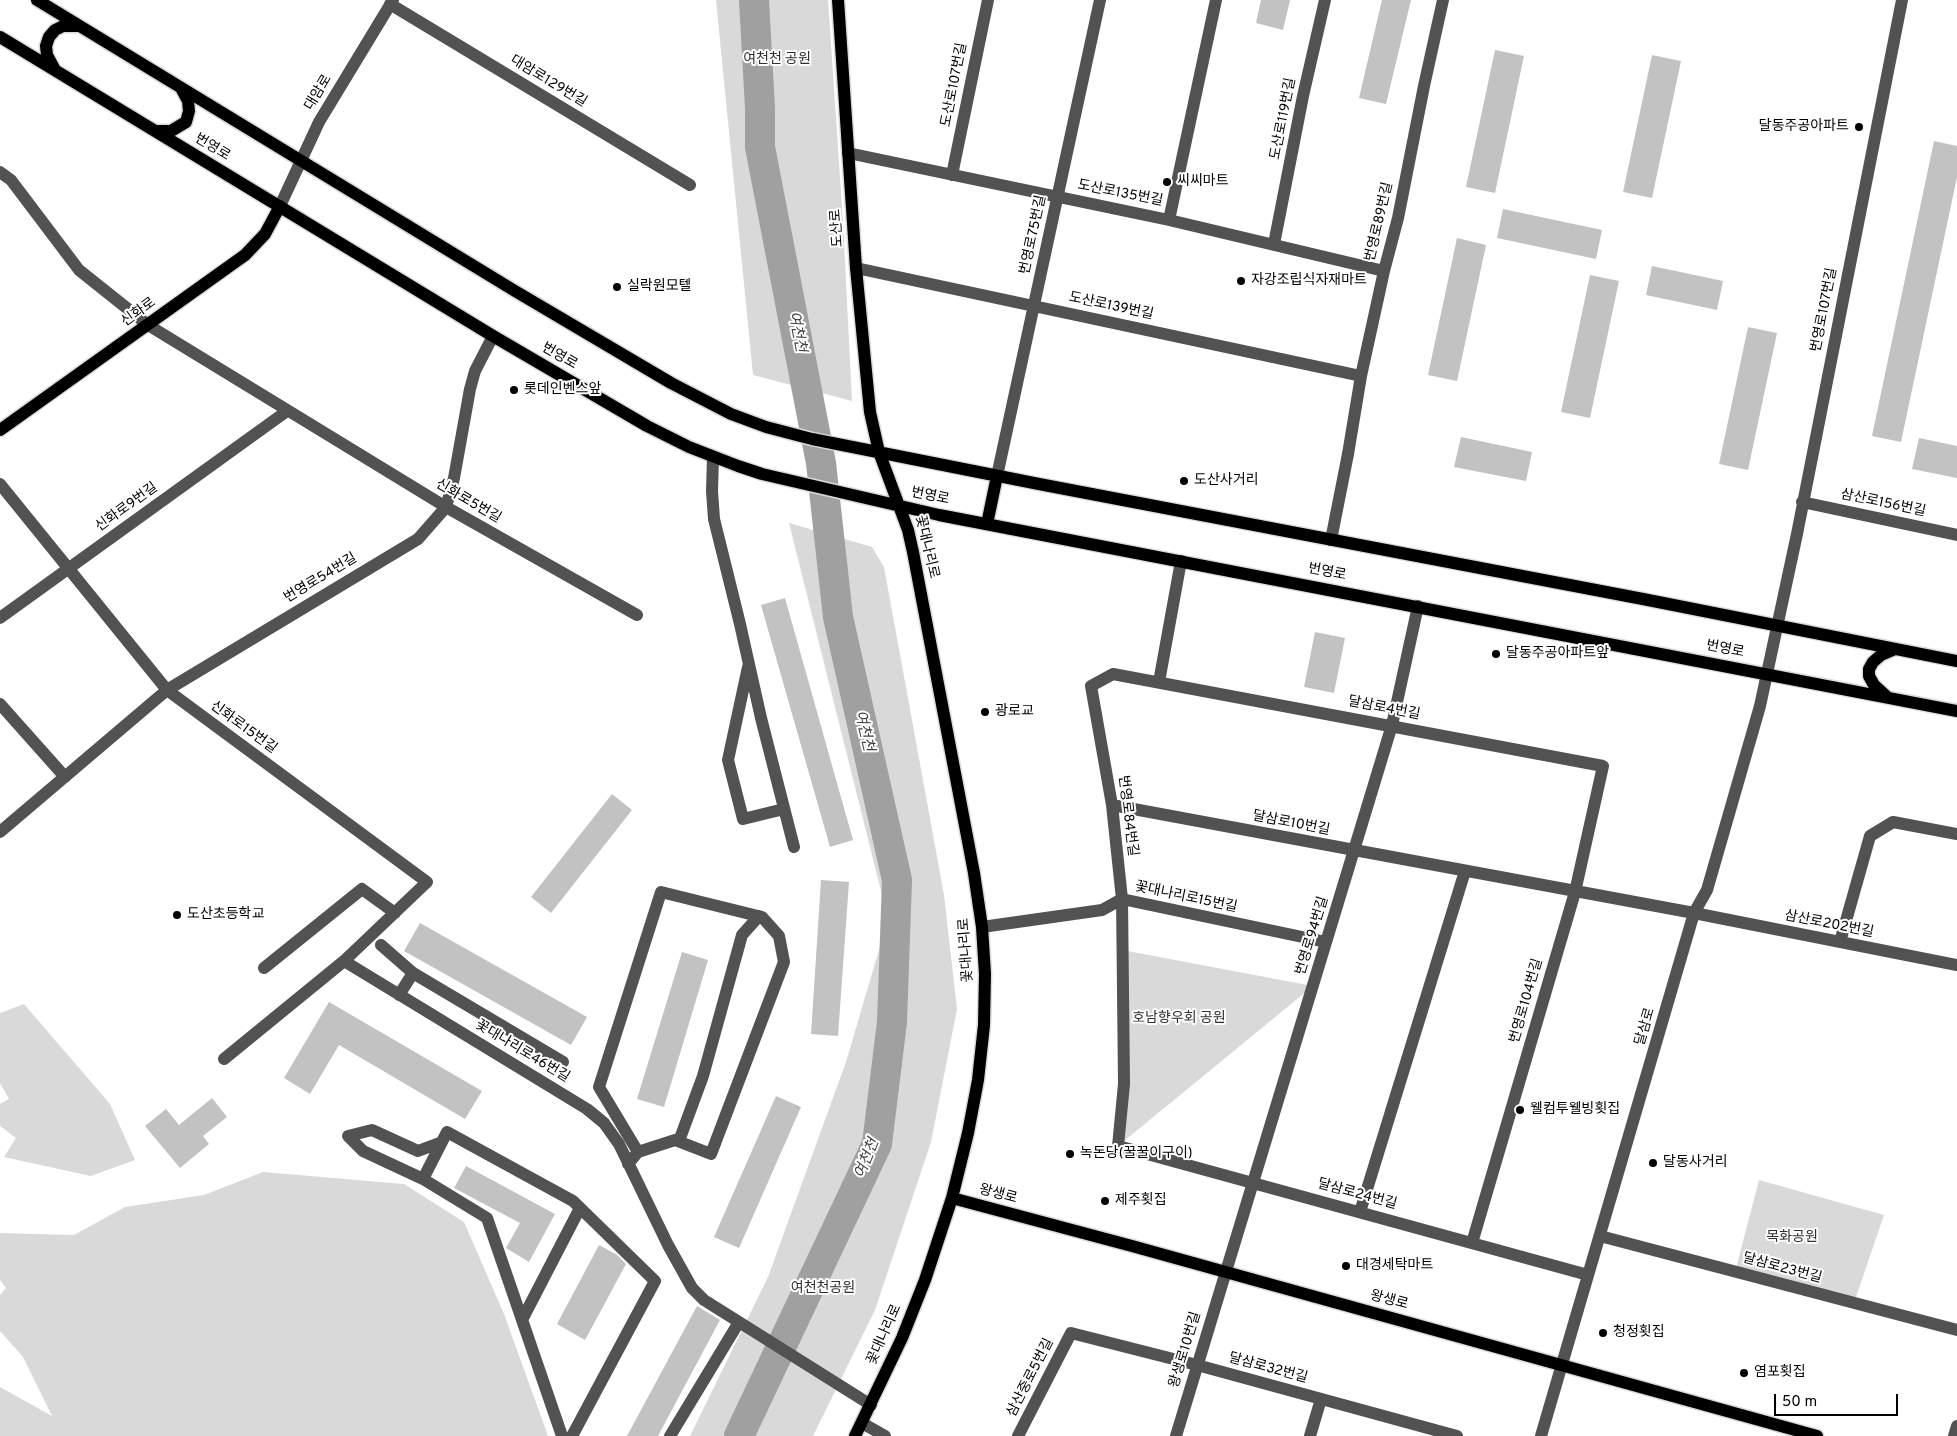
<!DOCTYPE html>
<meta charset="utf-8">
<style>
body{margin:0}
#map{position:relative;width:1957px;height:1436px;overflow:hidden;background:#fff;font-family:Overpass,sans-serif}
canvas{display:block}
.scale{position:absolute;left:1774px;top:1394px;width:124px;height:22px;box-sizing:border-box;border:2px solid #000;border-top:0;padding-left:6px;font-size:15px;line-height:18px;white-space:nowrap;color:#000;-webkit-text-stroke:4px #fff;paint-order:stroke}
</style>
<div id="map">
<canvas width="1957" height="1436"></canvas>
<div class="scale">50 m</div>
</div>
<script>
const ctx = document.querySelector('canvas').getContext('2d');
ctx.lineJoin = 'round';
function fillPath(path, color) {
  ctx.fillStyle = color;
  ctx.fill(path, 'evenodd');
}
function shape(rows) {
  const path = new Path2D();
  for (const r of rows) {
    path.moveTo(r[0], r[1]);
    for (let i = 2; i < r.length; i += 2) path.lineTo(r[i], r[i + 1]);
  }
  return path;
}
function stroke(path, color, width, dash) {
  ctx.strokeStyle = color;
  ctx.lineWidth = width;
  ctx.lineCap = dash ? 'butt' : 'round';
  ctx.setLineDash(dash || []);
  ctx.stroke(path);
}
function write(font, color, halo, rows, align = 'center') {
  ctx.font = font + ' Overpass,"Noto Sans KR",sans-serif';
  ctx.lineWidth = 4;
  ctx.setLineDash([]);
  ctx.textBaseline = 'middle';
  ctx.strokeStyle = halo;
  ctx.fillStyle = color;
  for (const [text, x, y, turn = 0] of rows) {
    ctx.save();
    ctx.translate(x, y);
    ctx.rotate((+turn || 0) * Math.PI / 180);
    ctx.textAlign = isNaN(turn) ? turn : align;
    if (halo) ctx.strokeText(text, 0, 0);
    ctx.fillText(text, 0, 0);
    ctx.restore();
  }
}
fillPath(shape([
 [716,0,828,0,843,222,852,401,753,375],
 [789,523,872,547,884,567,944,895,957,1009,931,1142,875,1310,813,1436,690,1436,768,1277,846,1062,888,919],
 [1122,950,1313,986,1118,1146],
 [24,1004,110,1104,135,1160,91,1176,4,1157,16,1138,0,1126,0,1104,9,1099,0,1083,0,1013],
 [263,1172,404,1184,464,1222,504,1314,548,1436,0,1436,0,1387,52,1416,23,1357,0,1331,0,1295,6,1288,0,1280,0,1233,74,1235,125,1207,204,1195],
 [1759,1180,1884,1215,1854,1303,1735,1272]
]), '#d9d9d9');
stroke(shape([
 [739,1436,877,1144,892,1022,897,880,838,617,821,463,760,147,760,108,754,0]
]), '#a0a0a0', 30);
fillPath(shape([
 [1261,0,1290,0,1283,30,1256,23],
 [1382,0,1411,0,1386,104,1359,98],
 [1495,50,1524,56,1495,193,1466,187],
 [1652,55,1681,61,1652,198,1623,192],
 [1934,141,1957,146,1957,177,1901,442,1872,436],
 [1503,209,1602,230,1596,259,1497,238],
 [1457,238,1486,245,1457,381,1428,375],
 [1652,266,1723,281,1717,310,1646,295],
 [1590,275,1619,281,1590,418,1561,412],
 [1748,327,1777,333,1748,470,1719,464],
 [1461,437,1532,452,1526,481,1454,467],
 [1919,438,1957,446,1957,478,1912,469],
 [785,598,853,840,830,847,761,605],
 [1315,632,1345,638,1334,693,1304,687],
 [612,794,632,810,551,913,531,897],
 [821,880,849,882,838,1036,811,1034],
 [420,923,587,1017,571,1045,404,951],
 [682,952,708,960,664,1107,637,1099],
 [329,1002,482,1091,465,1119,339,1045,310,1094,284,1078],
 [776,1096,801,1107,739,1248,714,1237],
 [212,1098,227,1117,203,1136,209,1144,180,1168,145,1126,166,1109,179,1125],
 [466,1166,555,1214,529,1262,506,1248,520,1223,454,1188],
 [599,1245,617,1255,626,1264,585,1340,557,1324],
 [697,1306,720,1320,658,1436,627,1436]
]), '#c2c2c2');
const major = shape([
 [37,0,515,291,671,383,731,414,766,427,812,439,1039,484,1643,599,1957,661],
 [838,0,856,268,870,412,879,452,908,530,913,552,974,873,982,927,985,974,984,1025,978,1080,968,1133,952,1198,925,1280,902,1338,855,1436],
 [0,37,493,336,647,426,689,447,738,466,762,474,939,515,1957,711],
 [54,68,47,55,46,46,49,37,55,30,63,26,78,26],
 [155,131,171,131,186,122,189,111,188,101,181,88],
 [0,430,245,255,265,234,280,206],
 [987,524,997,476],
 [1886,696,1874,685,1869,676,1869,669,1873,662,1881,655,1895,649],
 [952,1198,1132,1246,1817,1436]
]);
stroke(major, '#dbdbdb', 15);
stroke(shape([
 [390,4,690,185],
 [848,153,1169,220,1384,271],
 [0,172,11,180,79,270,148,325,446,507,637,615],
 [952,175,988,0],
 [280,206,319,122,393,0],
 [1169,220,1216,0],
 [1274,244,1303,96,1325,0],
 [856,268,1361,376],
 [713,457,712,491,714,519,740,624,761,718,794,847],
 [997,476,1100,0],
 [0,484,167,690,427,882,344,961,224,1059],
 [1802,502,1957,535],
 [1331,540,1348,454,1361,376,1384,271,1398,218,1424,86,1443,0],
 [0,618,287,411],
 [748,667,728,760,743,819,784,809],
 [1159,682,1181,561],
 [0,704,65,777],
 [1112,805,1694,913,1957,965],
 [0,832,167,690,418,539,446,507,454,478,470,389,475,371,493,336],
 [982,927,1102,910,1122,899,1326,942],
 [1840,942,1870,836,1893,822,1957,834],
 [381,945,413,973],
 [344,961,587,1109,604,1123,619,1144,668,1245,692,1288,704,1300,739,1322,871,1405],
 [264,968,362,889,395,913],
 [399,995,413,973,563,1062],
 [679,1141,703,1076,742,935,759,916],
 [628,1164,638,1152,675,1140,711,1154,784,962,779,936,762,917,661,892,599,1087,638,1152],
 [423,1179,363,1151,348,1136,372,1130,418,1151,442,1142],
 [1360,1212,1465,871],
 [1600,1236,1957,1330],
 [1472,1243,1575,892,1603,766,1113,674,1091,686,1112,805,1122,899,1124,1084,1118,1146,1588,1275],
 [522,1320,580,1208],
 [862,1423,885,1436],
 [562,1436,487,1218,423,1179,447,1132,573,1201,655,1281,572,1436],
 [670,1436,739,1322],
 [1018,1436,1071,1333,1197,1365,1457,1436],
 [1176,1436,1392,725,1418,606],
 [1310,1436,1321,1399],
 [1541,1436,1694,913,1707,890,1760,706,1797,534,1902,0],
 [1954,1436,1957,1426]
]), '#525252', 12);
stroke(major, '#000', 12);
for (const [x, y, r, color] of [
 [1859,127,5,"#000"],
 [1167,182,5,"#000"],
 [1241,281,5,"#000"],
 [617,287,5,"#000"],
 [514,390,5,"#000"],
 [1184,481,5,"#000"],
 [1496,654,5,"#000"],
 [985,712,5,"#000"],
 [177,915,5,"#000"],
 [1520,1110,5,"#000"],
 [1070,1154,5,"#000"],
 [1653,1163,5,"#000"],
 [1105,1201,5,"#000"],
 [1346,1266,5,"#000"],
 [1603,1333,5,"#000"],
 [1744,1373,5,"#000"]
]) {
  const dot = new Path2D();
  dot.arc(x, y, r, 0, 2 * Math.PI);
  ctx.fillStyle = color;
  ctx.fill(dot);
  stroke(dot, '#fff', 2);
}
write('14px', '#303030', '#fff', [
 ["여천천 공원",777,60],
 ["호남향우회 공원",1179,1019],
 ["목화공원",1792,1238],
 ["여천천공원",823,1289]
]);
write('14px', '#000', '#fff', [
 ["대암로129번길",548,82,31],
 ["도산로107번길",955,85,-79],
 ["대암로",319,93,-59],
 ["도산로119번길",1284,119,-79],
 ["번영로",212,148,31],
 ["도산로135번길",1120,194,11],
 ["번영로89번길",1380,222,-77],
 ["도산로",838,228,-94],
 ["번영로75번길",1034,235,-78],
 ["도산로139번길",1111,307,12],
 ["번영로107번길",1825,310,-79],
 ["신화로",139,313,-36],
 ["번영로",559,357,30],
 ["번영로",930,497,12],
 ["신화로5번길",468,502,30],
 ["삼산로156번길",1883,504,12],
 ["신화로9번길",127,508,-36],
 ["꽃대나리로",926,547,77],
 ["번영로",1327,573,11],
 ["번영로54번길",321,579,-31],
 ["번영로",1725,650,11],
 ["달삼로4번길",1384,709,11],
 ["신화로15번길",243,728,36],
 ["번영로84번길",1127,816,83],
 ["달삼로10번길",1291,824,11],
 ["꽃대나리로15번길",1186,898,12],
 ["삼산로202번길",1829,925,11],
 ["번영로94번길",1313,936,-73],
 ["꽃대나리로",967,950,-94],
 ["번영로104번길",1527,1001,-74],
 ["달삼로",1646,1027,-74],
 ["꽃대나리로46번길",522,1052,31],
 ["왕생로",998,1195,15],
 ["달삼로24번길",1357,1195,15],
 ["달삼로23번길",1782,1269,15],
 ["왕생로",1389,1301,15],
 ["꽃대나리로",885,1335,-66],
 ["왕생로10번길",1186,1350,-73],
 ["달삼로32번길",1268,1369,15],
 ["삼산중로5번길",1031,1378,-63]
]);
write('14px', '#000', '#fff', [
 ["달동주공아파트",1849,127,"right"],
 ["씨씨마트",1177,182],
 ["자강조립식자재마트",1251,281],
 ["실락원모텔",627,287],
 ["롯데인벤스앞",524,390],
 ["도산사거리",1194,481],
 ["달동주공아파트앞",1506,654],
 ["광로교",995,712],
 ["도산초등학교",187,915],
 ["웰컴투웰빙횟집",1530,1110],
 ["녹돈당(꿀꿀이구이)",1080,1154],
 ["달동사거리",1663,1163],
 ["제주횟집",1115,1201],
 ["대경세탁마트",1356,1266],
 ["청정횟집",1613,1333],
 ["염포횟집",1754,1373]
], 'left');
write('italic 15px', '#414141', '#fff', [
 ["여천천",796,332,79],
 ["여천천",863,731,77],
 ["여천천",868,1159,-68]
]);
</script>
